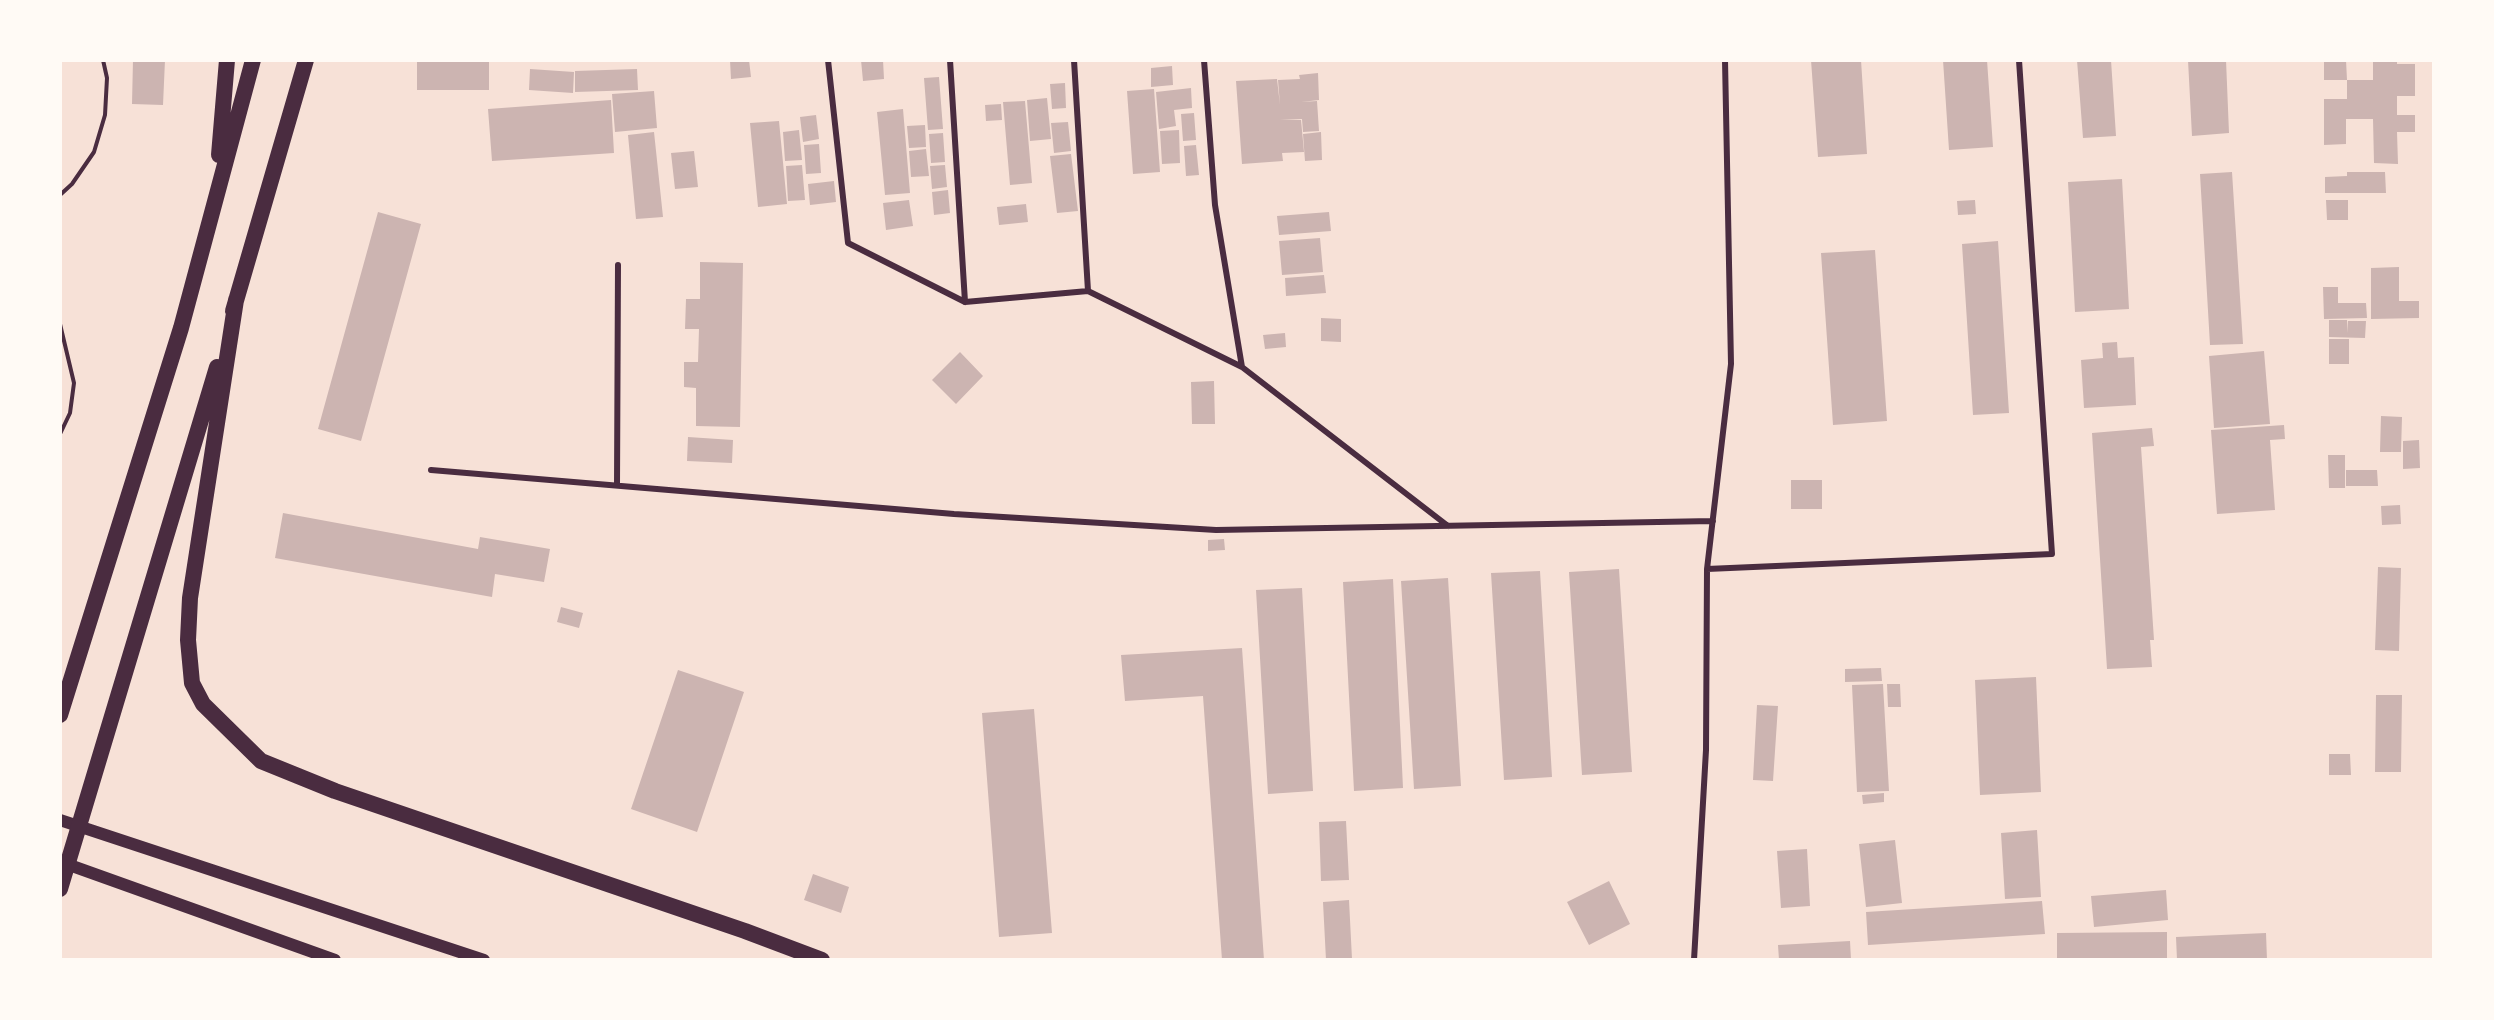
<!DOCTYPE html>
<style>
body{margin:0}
#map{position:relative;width:2494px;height:1020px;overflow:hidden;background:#f7e1d7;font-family:"Archivo Narrow",sans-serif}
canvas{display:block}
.frame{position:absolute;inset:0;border:62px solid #fffaf5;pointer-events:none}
</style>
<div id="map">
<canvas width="2494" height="1020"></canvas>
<div class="frame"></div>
</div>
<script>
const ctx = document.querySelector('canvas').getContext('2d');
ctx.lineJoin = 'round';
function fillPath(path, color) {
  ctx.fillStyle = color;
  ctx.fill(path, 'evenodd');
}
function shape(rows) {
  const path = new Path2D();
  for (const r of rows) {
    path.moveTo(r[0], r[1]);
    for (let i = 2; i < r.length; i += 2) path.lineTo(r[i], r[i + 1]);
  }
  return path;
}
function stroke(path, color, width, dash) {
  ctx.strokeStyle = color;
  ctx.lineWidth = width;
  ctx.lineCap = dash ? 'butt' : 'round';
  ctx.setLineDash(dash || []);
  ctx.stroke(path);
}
fillPath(shape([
 [133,60,165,60,163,105,132,104],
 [417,60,489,60,489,90,417,90],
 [730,60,749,60,751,77,731,79],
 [861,60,883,60,884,79,863,81],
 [1811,60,1861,60,1867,154,1818,157],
 [1943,60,1987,60,1993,147,1949,150],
 [2077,60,2111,60,2116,136,2083,138],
 [2188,60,2226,60,2229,133,2192,136],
 [2324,60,2346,60,2347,80,2324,80],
 [2373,60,2397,60,2397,64,2415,64,2415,96,2397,96,2397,115,2415,115,2415,132,2397,132,2398,164,2374,163,2373,119,2346,119,2346,144,2324,145,2324,99,2347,99,2347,80,2373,80],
 [1172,66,1173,85,1151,87,1151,68],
 [530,69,574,72,573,93,529,90],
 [637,69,638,90,575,92,575,71],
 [1318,73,1319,100,1301,102,1317,101,1319,131,1303,132,1302,119,1280,120,1301,120,1304,152,1282,153,1283,161,1242,164,1236,81,1277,79,1280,105,1278,80,1300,79,1299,75],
 [939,77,943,129,928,130,924,78],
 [1065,83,1066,108,1052,109,1050,84],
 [1191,88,1192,108,1174,110,1176,126,1159,129,1156,92],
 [1154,89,1160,172,1133,174,1127,91],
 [654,91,657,128,615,132,612,94],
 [1047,98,1051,139,1030,141,1027,100],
 [611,100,614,153,492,161,488,109],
 [1025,101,1032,183,1010,185,1003,102],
 [1001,104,1002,120,986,121,985,105],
 [903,109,910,193,885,195,877,112],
 [1194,113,1196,140,1183,141,1181,114],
 [816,115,819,139,803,142,800,117],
 [779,121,787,204,758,207,750,123],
 [1068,122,1071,151,1054,153,1051,123],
 [925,125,926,147,909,148,907,126],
 [799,130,802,160,785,161,783,132],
 [1179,130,1180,163,1162,164,1160,131],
 [654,132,663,217,636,219,628,135],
 [1321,132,1322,160,1305,161,1303,134],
 [943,133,945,162,931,163,929,134],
 [819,144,821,173,806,174,804,145],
 [1196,145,1199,175,1186,176,1184,146],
 [926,149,929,176,911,177,909,151],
 [694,151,698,187,675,189,671,153],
 [1071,154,1078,211,1057,213,1050,156],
 [802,165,805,200,788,201,786,166],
 [945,165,947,187,932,189,930,166],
 [2232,172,2243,344,2210,345,2200,174],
 [2347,172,2385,172,2386,193,2325,193,2325,177,2347,176],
 [2122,179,2129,309,2075,312,2068,182],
 [834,181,836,202,810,205,808,184],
 [948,190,950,213,934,215,932,192],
 [909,200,913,226,886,230,883,203],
 [1975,200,1976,214,1958,215,1957,201],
 [2326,200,2348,200,2348,220,2327,220],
 [1026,204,1028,222,999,225,997,207],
 [378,212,421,224,361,441,318,429],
 [1329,212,1331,231,1279,235,1277,216],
 [1320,238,1323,272,1282,275,1279,241],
 [1998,241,2009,413,1973,415,1962,244],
 [1875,250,1887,421,1833,425,1821,253],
 [700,262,743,263,740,427,696,426,696,388,684,387,684,362,698,362,699,329,685,329,686,299,700,299],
 [2399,267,2399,301,2419,301,2419,318,2371,319,2371,268],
 [1324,275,1326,293,1286,296,1285,278],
 [2323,287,2338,287,2338,303,2366,303,2367,318,2324,319],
 [1321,318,1341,319,1341,342,1321,341],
 [2329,320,2347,320,2348,333,2348,321,2366,321,2365,338,2329,337],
 [1285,333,1286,347,1265,349,1263,335],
 [2329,339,2349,339,2349,364,2329,364],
 [2117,342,2118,358,2134,357,2136,405,2084,408,2081,360,2103,358,2102,343],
 [2264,351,2270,424,2214,428,2209,356],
 [960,352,983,376,956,404,932,380],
 [1214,381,1215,424,1192,424,1191,382],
 [2381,416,2402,417,2401,452,2380,452],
 [2284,425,2285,439,2270,440,2275,510,2217,514,2211,430],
 [2152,428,2154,446,2141,447,2154,640,2150,640,2152,667,2107,669,2092,433],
 [688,437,733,440,732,463,687,461],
 [2419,440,2420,468,2403,469,2403,441],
 [2328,455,2345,455,2345,488,2329,488],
 [2346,470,2377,470,2378,486,2346,486],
 [1791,480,1822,480,1822,509,1791,509],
 [2400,505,2401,524,2382,525,2381,506],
 [283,513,478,549,480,537,550,549,544,582,495,574,492,597,275,558],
 [1224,539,1225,550,1208,551,1208,540],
 [2378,567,2401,568,2399,651,2375,650],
 [1619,569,1632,772,1582,775,1569,572],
 [1540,571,1552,777,1504,780,1491,573],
 [1448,578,1461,786,1414,789,1401,581],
 [1393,579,1403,788,1354,791,1343,582],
 [1302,588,1313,791,1268,794,1256,590],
 [561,607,583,613,579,628,557,622],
 [1242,648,1264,960,1222,960,1203,696,1125,701,1121,655],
 [1881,668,1882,681,1845,682,1845,669],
 [678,670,744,692,697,832,631,809],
 [2036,677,2041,792,1980,795,1975,680],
 [1883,684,1889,791,1857,792,1852,685],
 [1887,684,1900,684,1901,707,1888,707],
 [2376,695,2402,695,2401,772,2375,772],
 [1757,705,1778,706,1773,781,1753,780],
 [1034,709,1052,933,999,937,982,713],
 [2329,754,2350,754,2351,775,2329,775],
 [1884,793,1884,802,1863,804,1862,795],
 [1346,821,1349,880,1321,881,1319,822],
 [2037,830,2041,897,2005,899,2001,833],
 [1895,840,1902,903,1866,907,1859,844],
 [1807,849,1810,906,1781,908,1777,851],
 [813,874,849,887,841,913,804,900],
 [1609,881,1630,924,1589,945,1567,902],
 [2166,890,2168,920,2094,927,2091,896],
 [1349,900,1352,959,1326,960,1323,902],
 [2042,901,2045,934,1868,945,1866,912],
 [2167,932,2167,960,2057,960,2057,933],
 [2266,933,2267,960,2177,960,2176,937],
 [1850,941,1851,960,1779,960,1778,945]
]), '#ccb4b1');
stroke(shape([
 [60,195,72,184,94,152,105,115,107,78,103,60],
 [60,324,74,383,70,413,60,434]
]), '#4a2c40', 4);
stroke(shape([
 [828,60,848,243,965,302],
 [950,60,965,302,1088,291],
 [1074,60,1088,291,1242,367],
 [1204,60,1215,205,1242,367,1448,526],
 [431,470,954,514,1216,530,1713,521],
 [617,485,618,265],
 [1707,569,2052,554,2019,60],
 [1694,960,1706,750,1707,569,1731,364,1725,60]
]), '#4a2c40', 6);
stroke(shape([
 [60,820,484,960],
 [61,862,335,960]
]), '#4a2c40', 12);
stroke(shape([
 [219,155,227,60],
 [236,300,190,598,188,640,192,683,203,704,261,761,335,791,745,931,822,960],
 [233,311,306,60],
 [60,715,181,328,253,60],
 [60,889,217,367]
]), '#4a2c40', 16);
</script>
